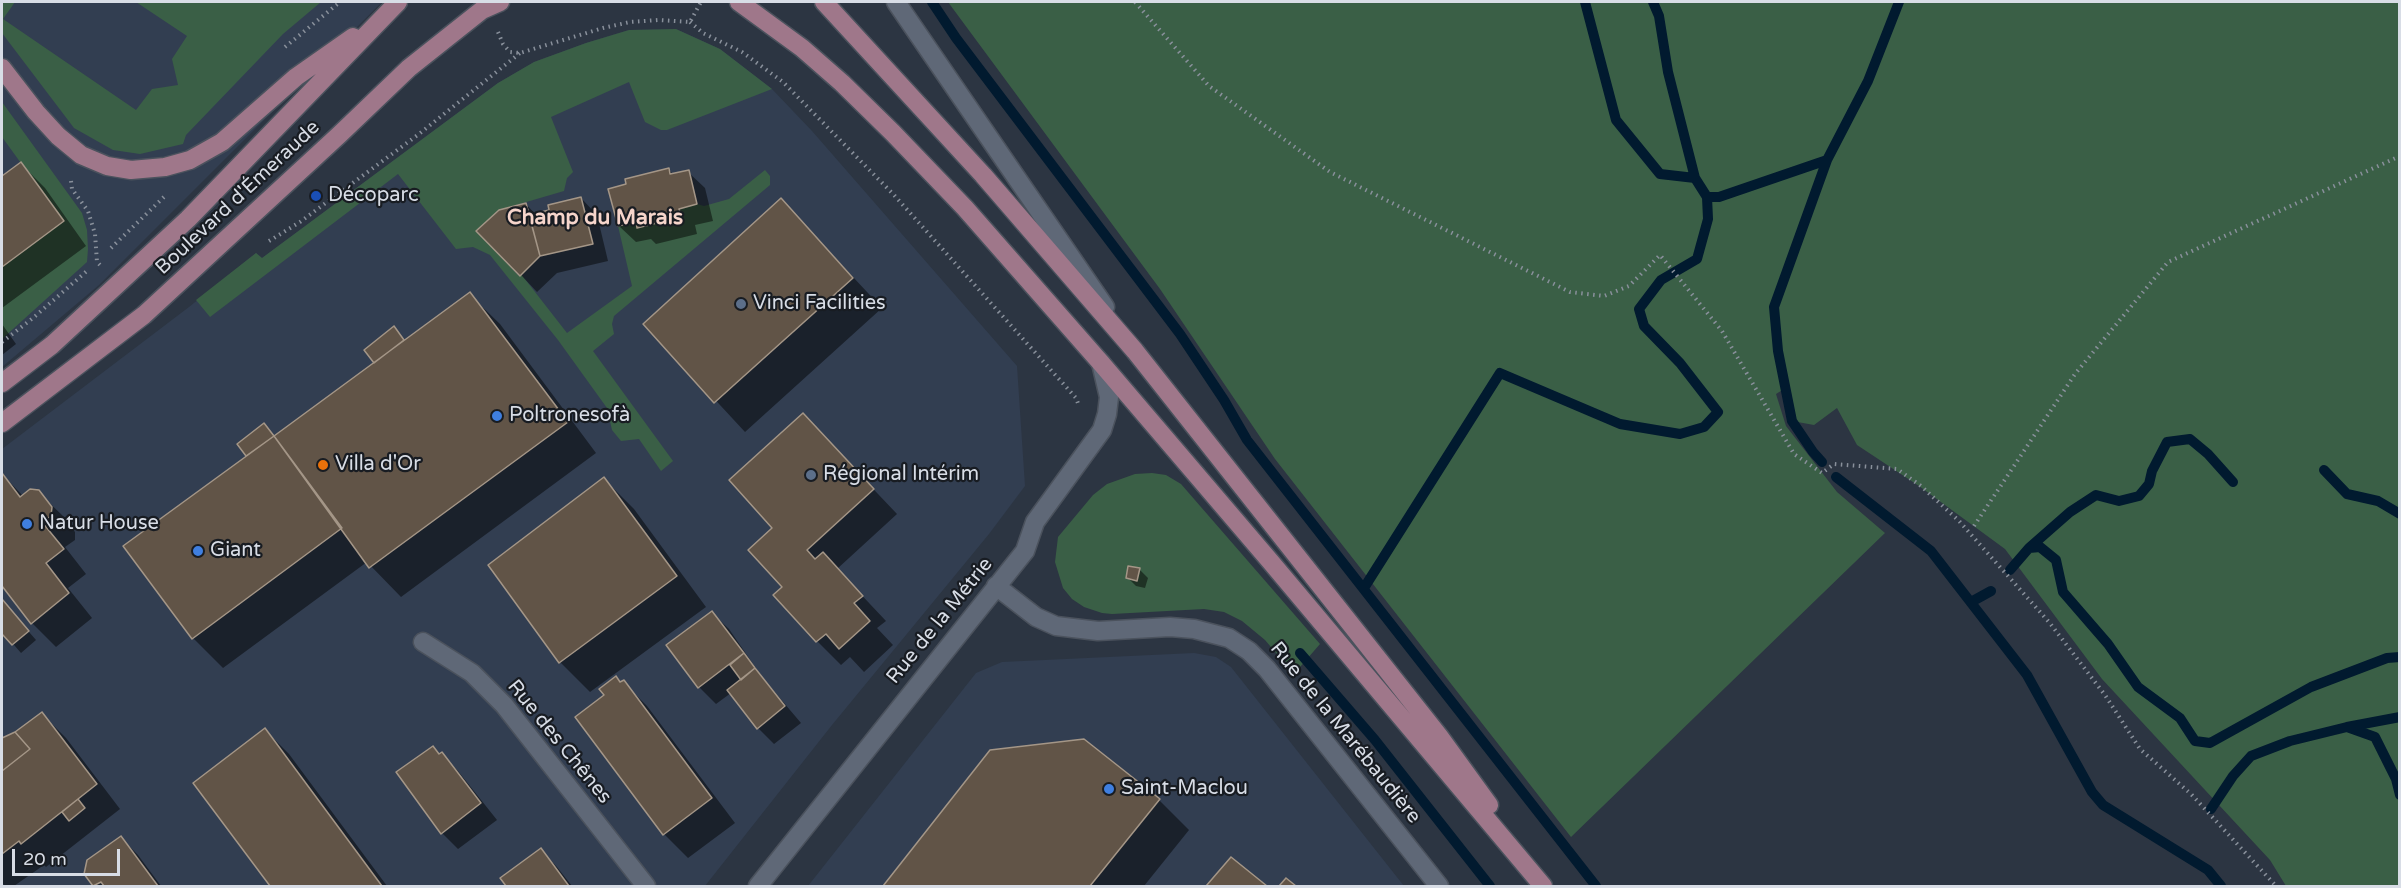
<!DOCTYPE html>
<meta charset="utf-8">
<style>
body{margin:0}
#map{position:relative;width:2401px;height:888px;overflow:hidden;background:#2c3542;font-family:"Varela Round",sans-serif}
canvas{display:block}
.frame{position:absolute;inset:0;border:3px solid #d8dde6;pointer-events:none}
.scale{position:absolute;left:12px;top:849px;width:108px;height:27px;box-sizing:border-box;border:3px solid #d8dde6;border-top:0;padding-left:8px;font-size:18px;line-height:21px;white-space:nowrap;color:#d8dde6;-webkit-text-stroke:4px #181c22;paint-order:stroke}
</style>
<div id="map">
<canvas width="2401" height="888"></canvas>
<div class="frame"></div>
<div class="scale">20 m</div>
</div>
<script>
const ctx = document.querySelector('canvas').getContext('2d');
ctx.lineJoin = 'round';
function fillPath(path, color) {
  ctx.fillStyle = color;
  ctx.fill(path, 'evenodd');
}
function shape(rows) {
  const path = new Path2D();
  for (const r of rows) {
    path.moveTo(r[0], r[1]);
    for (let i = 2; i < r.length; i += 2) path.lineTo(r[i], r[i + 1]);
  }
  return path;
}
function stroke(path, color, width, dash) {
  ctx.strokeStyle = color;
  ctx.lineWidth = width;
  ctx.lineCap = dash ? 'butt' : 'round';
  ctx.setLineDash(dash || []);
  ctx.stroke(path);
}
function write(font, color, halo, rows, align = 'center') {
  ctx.font = font + ' "Varela Round",sans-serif';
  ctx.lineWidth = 4.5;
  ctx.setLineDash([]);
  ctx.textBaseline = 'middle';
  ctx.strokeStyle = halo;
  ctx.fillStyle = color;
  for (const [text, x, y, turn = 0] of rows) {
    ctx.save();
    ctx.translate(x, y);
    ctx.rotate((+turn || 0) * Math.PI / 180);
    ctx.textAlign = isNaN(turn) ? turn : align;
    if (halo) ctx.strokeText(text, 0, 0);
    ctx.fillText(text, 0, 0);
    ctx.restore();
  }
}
fillPath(shape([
 [2,2,382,2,99,285,2,367],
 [676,29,720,49,772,89,812,131,1017,366,1025,486,989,534,832,725,705,886,2,886,2,449,189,307,256,253,262,258,498,83,534,62,586,43,629,30],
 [1194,653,1216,657,1231,667,1404,886,808,886,976,673,1002,662]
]), '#323e51');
fillPath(shape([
 [2,2,15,2,3,19,136,110,152,89,178,85,172,59,187,36,136,2,321,2,283,34,186,135,183,144,140,154,113,150,74,128,2,33],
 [948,2,2399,2,2399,886,2286,886,2270,860,2102,679,2005,549,1919,486,1857,445,1837,408,1814,425,1792,421,1784,389,1776,394,1786,426,1837,492,1885,533,1571,837,1275,459,1160,289],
 [676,29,720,49,772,89,667,130,661,130,645,122,629,82,551,117,573,172,567,178,564,191,499,210,477,231,519,276,521,274,567,333,632,286,618,226,636,222,638,228,681,217,679,209,697,204,704,206,729,199,765,170,770,176,770,185,614,316,612,324,614,334,593,351,673,461,661,471,639,439,621,441,612,430,607,408,558,340,490,255,473,247,456,249,398,174,210,317,196,300,256,253,262,258,498,83,534,62,586,43,629,30],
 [2,102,82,213,87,230,88,249,87,262,2,339,2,267,63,221,2,137],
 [1152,473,1166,475,1181,484,1320,644,1294,674,1265,640,1242,621,1224,612,1204,609,1112,614,1102,613,1084,607,1072,599,1063,588,1055,562,1058,537,1093,495,1107,484,1135,474]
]), '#3a5f46');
fillPath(shape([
 [21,164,45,188,86,246,2,308,2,178],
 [668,169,674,175,688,172,705,188,713,221,695,225,697,234,656,244,651,239,636,242,619,226],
 [581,198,597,215,608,261,557,273,537,292,521,275,526,204,536,215],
 [781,200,882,308,745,432,645,324],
 [469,294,500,324,596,453,401,597,367,562,223,668,193,638,248,456,239,444,264,425,275,437,375,363,394,328,405,341],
 [2,324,16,344,2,355],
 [803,415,897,514,837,569,886,621,877,628,893,645,864,672,850,657,841,665,817,641,784,587,774,528],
 [2,474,23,496,38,492,63,516,75,532,75,540,65,547,86,574,68,588,92,618,56,647,32,623,2,584],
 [604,479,634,509,706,607,590,692,560,662],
 [1139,569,1148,578,1145,588,1136,586,1128,578],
 [2,601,36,640,21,653,2,631],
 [712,613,729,629,762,677,801,723,774,744,758,728,731,693,716,704,699,687,668,645],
 [623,682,647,706,735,823,688,858,664,834,606,695],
 [42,714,66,738,120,809,46,867,44,865,14,886,5,886,2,883,2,740,17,733],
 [265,730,289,754,387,886,272,886,195,783],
 [991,752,1159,800,1189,830,1144,886,885,886],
 [442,754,458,771,497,820,458,849,442,833,440,755],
 [121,838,138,855,161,886,96,886,86,873],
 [541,850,557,867,572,886,508,886,502,879],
 [1231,859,1265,886,1208,886]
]), '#0007');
stroke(shape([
 [932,2,956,38,1180,334,1224,400,1247,440,1596,886],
 [1585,2,1616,120,1660,174,1695,178],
 [1653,2,1659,16,1668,72,1695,178,1707,197,1719,197,1827,160],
 [1822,462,1813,452,1792,421,1778,351,1774,307,1827,160,1868,81,1899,2],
 [2324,470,2347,494,2378,501,2400,514],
 [1836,477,1931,551,2027,675,2092,792,2103,805,2208,870,2221,886],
 [2029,548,2070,512,2096,495,2119,501,2139,496,2149,484,2152,471,2167,442,2190,439,2208,454,2233,482],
 [2010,570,2029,548,2040,547,2056,560,2063,592,2108,644,2138,687,2180,718,2195,741,2210,743,2311,687,2387,658,2400,657],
 [1364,588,1500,373,1620,424,1680,434,1704,427,1718,412,1680,363,1644,326,1639,309,1661,280,1697,259,1708,219,1707,197],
 [1971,602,1991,591],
 [1300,653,1375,740,1490,886],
 [2347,727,2400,717],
 [2396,779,2400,795],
 [2211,809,2233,776,2251,756,2290,741,2347,727,2375,737,2396,779,2400,780]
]), '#011a2f', 10);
const building = shape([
 [21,162,64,221,2,267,2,176,21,162],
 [669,168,670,174,689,170,697,204,679,209,681,217,637,228,636,222,618,226,608,189,626,184,625,179,669,168],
 [581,197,593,244,540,256,529,215,549,210,548,205,581,197],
 [781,198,853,278,714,403,643,324,781,198],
 [526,203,540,256,520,276,476,231,499,210,526,203],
 [470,292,568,422,369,568,274,436,470,292],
 [394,326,404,340,374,363,364,350,394,326],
 [803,413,874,489,807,550,815,559,823,552,863,596,854,603,870,621,839,649,826,634,816,642,773,595,782,587,748,550,772,528,729,480,803,413],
 [264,423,274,436,246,456,237,444,264,423],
 [274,436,342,528,192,639,123,546,274,436],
 [2,473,20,497,30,489,39,490,52,507,51,516,42,522,64,549,46,563,69,593,31,624,2,586,2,473],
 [604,477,677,576,559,663,488,565,604,477],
 [1128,566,1140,568,1137,581,1126,578,1128,566],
 [2,599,29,631,12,645,2,634,2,599],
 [712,611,744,653,698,688,666,645,712,611],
 [744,653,755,668,741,680,730,665,744,653],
 [755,668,785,706,757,729,727,690,755,668],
 [616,676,620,682,624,680,712,798,663,835,575,717,604,695,599,689,616,676],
 [42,712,97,784,21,844,19,841,2,854,2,771,30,749,15,732,42,712],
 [265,728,382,886,270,886,193,783,265,728],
 [15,732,30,749,2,771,2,738,15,732],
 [1084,739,1160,799,1090,886,883,886,990,750,1084,739],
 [433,746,439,754,442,752,481,803,441,834,396,772,433,746],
 [78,799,85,808,69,821,62,812,78,799],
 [121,836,158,886,104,886,101,882,93,886,84,874,87,860,121,836],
 [541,848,569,886,506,886,500,878,541,848],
 [1231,857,1267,886,1206,886,1231,857],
 [1286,878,1296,886,1279,886,1286,878]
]);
fillPath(building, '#615447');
stroke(building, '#a49687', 1.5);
const minor = shape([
 [896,2,1105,307],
 [996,586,1036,617,1056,626,1098,631,1170,627,1194,629,1229,638,1249,651,1267,669,1439,886],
 [423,642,472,673,504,705,646,886],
 [758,886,1025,551,1035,522,1102,430,1107,414,1109,397,1101,363]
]);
const major = shape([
 [739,2,802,48,842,83,893,133,965,208,1101,363,1270,561,1543,886],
 [824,2,983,175,1135,351,1439,736,1489,805],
 [2,68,36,112,58,136,81,155,107,166,131,170,165,167,190,160,222,142,296,77,353,37],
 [2,383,52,345,188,219,398,2],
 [2,423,144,315,339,135,409,68,482,10,500,2]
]);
stroke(minor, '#4b525d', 21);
stroke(major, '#4b525d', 21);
stroke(shape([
 [1135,2,1209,86,1330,172,1570,292,1604,296,1629,286,1660,255,1722,331,1794,454,1822,473,1834,464,1897,469,1921,486,1959,521,2049,622,2105,695,2140,749,2191,794,2276,886],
 [690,22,703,33,742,52,783,82,894,195,1076,398,1079,406],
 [498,32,503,44,510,52,520,53,603,28,630,22,658,20,690,22,701,2],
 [285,47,340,2],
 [71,181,72,189,88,211,95,234,97,262,100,265],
 [269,241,300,222,419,134,520,53],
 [111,248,166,195],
 [2,342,33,318,88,270],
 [1974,526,2075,374,2168,262,2400,156]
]), '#89909b', 4, [1.5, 4.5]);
stroke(minor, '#5f6877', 18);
stroke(major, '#9f778a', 18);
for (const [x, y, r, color] of [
 [316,196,6,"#1a4fb4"],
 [741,304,6,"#5c6f8a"],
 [497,416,6,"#3f7fe0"],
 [323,465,6,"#e8710a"],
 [811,475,6,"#5c6f8a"],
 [27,524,6,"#3f7fe0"],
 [198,551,6,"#3f7fe0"],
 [1109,789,6,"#3f7fe0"]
]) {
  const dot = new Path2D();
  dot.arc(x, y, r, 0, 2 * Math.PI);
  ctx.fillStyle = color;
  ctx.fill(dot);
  stroke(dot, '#181c22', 2);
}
write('20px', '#d8dde6', '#181c22', [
 ["Décoparc",328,196],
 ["Vinci Facilities",753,304],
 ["Poltronesofà",509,416],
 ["Villa d'Or",335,465],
 ["Régional Intérim",823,475],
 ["Natur House",39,524],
 ["Giant",210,551],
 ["Saint-Maclou",1121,789]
], 'left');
write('20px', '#d8dde6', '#181c22', [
 ["Boulevard d'Émeraude",238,198,-43],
 ["Rue de la Métrie",940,621,-51],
 ["Rue de la Marébaudière",1345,733,51],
 ["Rue des Chênes",559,742,51]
]);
write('bold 21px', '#f6d5cb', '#181c22', [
 ["Champ du Marais",595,218]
]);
</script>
